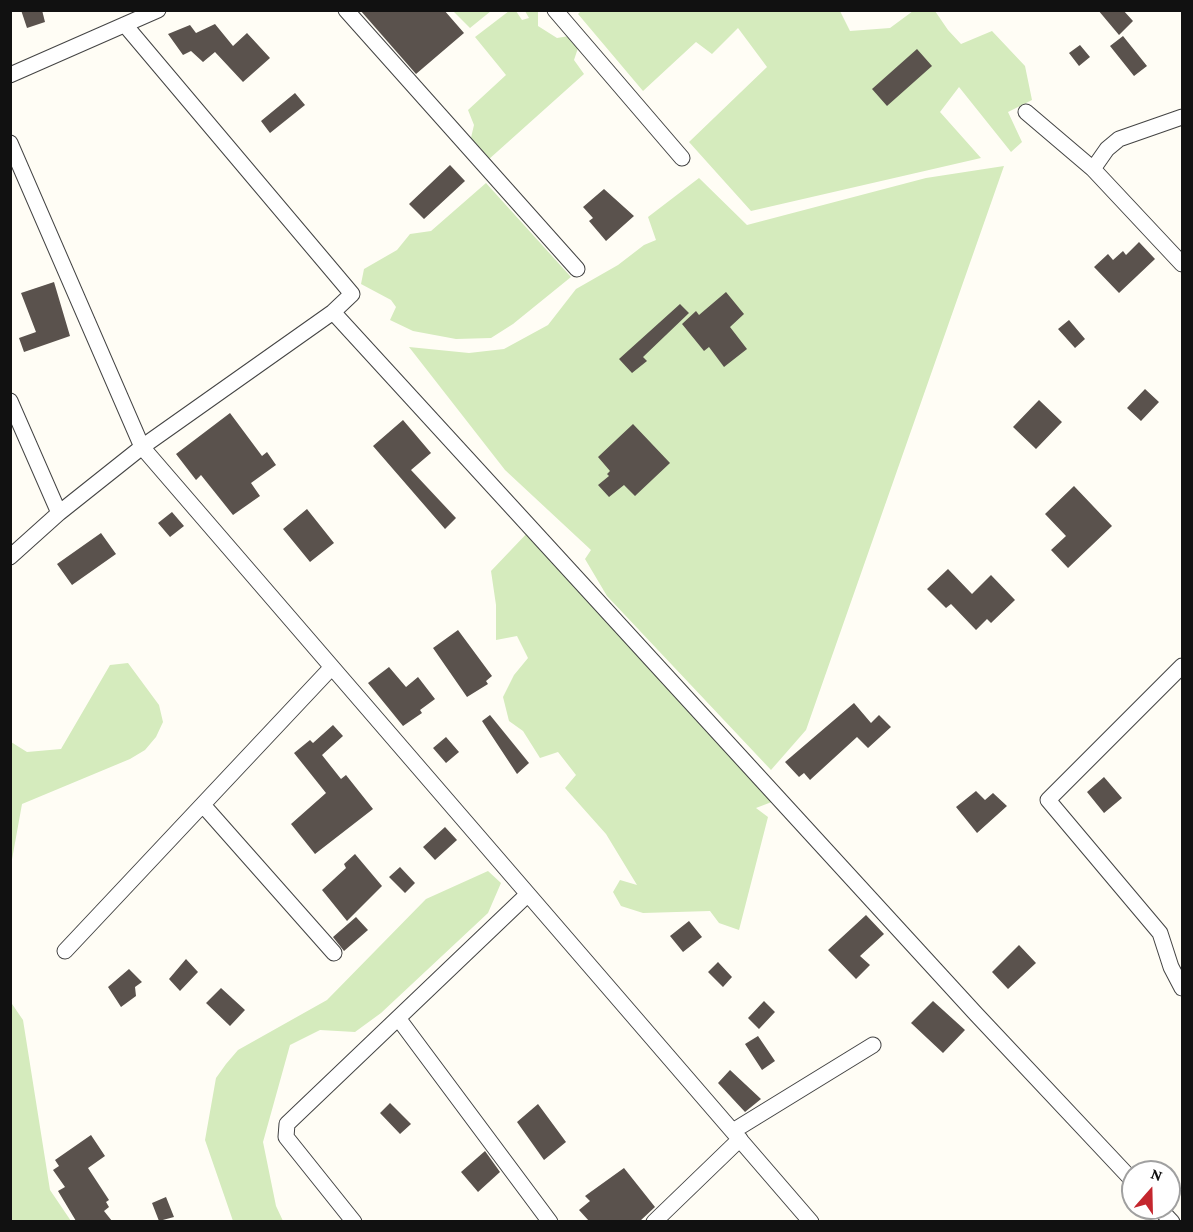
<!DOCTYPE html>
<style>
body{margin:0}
#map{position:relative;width:1193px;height:1232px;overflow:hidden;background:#fffdf5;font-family:"Crimson Pro",serif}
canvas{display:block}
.frame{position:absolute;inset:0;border:12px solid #111;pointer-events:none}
.north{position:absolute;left:1121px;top:1160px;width:60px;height:60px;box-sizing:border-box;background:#fff;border:2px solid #a0a0a0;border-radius:50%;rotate:20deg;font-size:16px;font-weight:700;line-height:24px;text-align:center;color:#111}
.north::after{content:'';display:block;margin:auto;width:21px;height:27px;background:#c4262e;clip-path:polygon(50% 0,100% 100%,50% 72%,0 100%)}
</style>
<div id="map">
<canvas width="1193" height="1232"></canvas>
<div class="frame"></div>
<div class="north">N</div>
</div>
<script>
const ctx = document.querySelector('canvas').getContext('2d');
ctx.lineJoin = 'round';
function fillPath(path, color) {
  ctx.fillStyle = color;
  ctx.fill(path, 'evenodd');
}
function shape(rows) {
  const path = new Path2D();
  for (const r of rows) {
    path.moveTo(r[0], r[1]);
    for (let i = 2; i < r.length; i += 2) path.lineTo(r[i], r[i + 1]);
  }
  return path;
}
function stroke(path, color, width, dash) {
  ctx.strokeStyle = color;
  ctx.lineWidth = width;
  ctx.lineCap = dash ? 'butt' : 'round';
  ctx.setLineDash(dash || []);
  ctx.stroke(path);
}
fillPath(shape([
 [582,10,840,11,850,31,890,28,913,11,935,11,948,30,961,44,992,31,1025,66,1032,100,1008,112,1022,142,1011,152,959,87,940,112,981,158,751,211,689,142,767,67,738,28,712,54,696,42,643,91,578,14],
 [453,11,491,11,470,28],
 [509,11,516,11,522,20,529,18,525,11,538,11,538,26,557,38,569,36,579,45,574,60,584,74,488,160,470,142,474,125,468,110,506,75,475,37],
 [1004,166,806,730,771,770,607,596,585,559,591,550,505,470,409,347,469,353,504,349,548,325,576,289,618,265,644,245,656,240,648,217,699,178,747,225,926,178],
 [486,183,571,277,513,324,491,338,456,339,413,331,390,320,396,307,391,300,361,284,364,269,397,250,410,234,431,231],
 [531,529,782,798,756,808,768,817,739,930,719,923,710,911,643,913,621,906,613,892,620,880,637,885,606,834,565,788,576,775,558,752,540,758,523,731,509,721,503,697,514,675,528,658,517,636,496,640,496,605,491,571],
 [128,663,159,705,163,722,156,737,145,750,130,759,22,804,11,865,11,742,27,752,61,749,110,665],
 [488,871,501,883,488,913,381,1013,355,1032,320,1030,290,1045,263,1142,276,1206,283,1221,233,1221,205,1140,216,1078,226,1064,238,1050,327,1000,426,899],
 [10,1001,23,1020,50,1190,71,1221,11,1221]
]), '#d5ebbd');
fillPath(shape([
 [21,10,42,10,45,22,27,28],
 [360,10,444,10,464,33,416,74],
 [1098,10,1123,10,1133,21,1119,35],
 [215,24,233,46,247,33,270,58,243,82,215,52,203,62,191,51,183,55,168,34,190,25,196,33],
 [1123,36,1147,66,1134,76,1110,46],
 [1080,45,1090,57,1079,66,1069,53],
 [917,49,932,66,887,106,872,89],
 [295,93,305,105,270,133,261,121],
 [450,165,465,181,424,219,409,204],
 [604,189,634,216,606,241,589,221,593,218,583,207],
 [1139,242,1155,259,1119,293,1094,267,1108,254,1113,260,1123,251,1126,255],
 [54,282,70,336,24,352,19,338,36,332,21,293],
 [726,292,744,314,730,327,747,349,724,367,709,347,704,351,682,324,696,311,699,315],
 [680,304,689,313,643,357,647,361,632,373,619,359],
 [1069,320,1085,339,1075,348,1058,329],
 [1145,389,1159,402,1141,421,1127,408],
 [1039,400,1062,422,1036,449,1013,427],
 [230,413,262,456,267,452,276,465,251,483,260,496,233,515,201,475,196,480,176,454],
 [403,420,431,453,411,470,456,518,445,529,373,446],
 [633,424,670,463,635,496,624,485,609,497,598,485,609,476,607,474,610,471,598,457],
 [1074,486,1112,526,1068,568,1051,550,1066,536,1045,514],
 [307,509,334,543,310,562,283,529],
 [172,512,184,526,170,537,158,523],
 [101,533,116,554,72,585,57,564],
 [948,569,972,594,991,575,1015,600,991,623,987,619,976,630,951,604,946,608,927,589],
 [458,630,492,676,486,681,488,684,467,697,433,648],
 [389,667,406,687,418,677,435,699,420,710,422,713,403,726,368,683],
 [854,703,871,723,879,715,891,727,868,748,857,737,810,780,804,773,799,777,785,762],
 [490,715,529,763,517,774,482,721],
 [333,725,343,736,322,755,341,779,346,775,373,809,315,854,291,824,326,793,294,753,310,740,313,743],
 [446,737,459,752,446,763,433,748],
 [1104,777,1122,798,1104,813,1087,792],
 [976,791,985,800,993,793,1007,806,977,833,956,807],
 [445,827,457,840,435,860,423,847],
 [355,854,382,886,347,921,322,890,346,868,344,864],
 [400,867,415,883,405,893,389,877],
 [866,915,884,934,860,956,870,965,856,979,828,950],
 [356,917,368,930,344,951,333,937],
 [689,921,702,937,683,952,670,936],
 [1019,945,1036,963,1008,989,992,972],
 [186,959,198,972,180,991,169,979],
 [718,962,732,977,723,987,708,972],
 [129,969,142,982,135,987,136,996,121,1007,108,987],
 [221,988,245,1010,230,1026,206,1003],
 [764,1001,775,1012,759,1029,748,1018],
 [933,1001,965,1030,943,1053,911,1023],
 [758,1036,775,1061,762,1070,745,1044],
 [730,1070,761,1099,745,1112,718,1083],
 [390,1103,411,1124,400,1134,380,1113],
 [538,1104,566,1142,544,1160,517,1122],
 [91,1135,105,1156,88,1168,109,1200,106,1202,109,1207,104,1211,112,1221,76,1221,58,1191,65,1187,53,1170,59,1166,55,1160],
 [485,1151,500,1172,478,1192,461,1172],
 [624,1168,655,1207,640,1221,589,1221,579,1210,590,1201,585,1196],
 [166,1197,174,1217,159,1221,152,1203]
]), '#5a524d');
const street = shape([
 [346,10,577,269],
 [555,10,682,158],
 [10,75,158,10],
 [1026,112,1093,169,1182,264],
 [10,143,142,447,811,1222],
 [1093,169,1107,149,1119,139,1182,117],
 [333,312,976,1014,1133,1181],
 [10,401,59,513],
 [10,557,59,513,142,447,333,312,352,294,125,25],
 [1182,666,1048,800,1160,933,1171,967,1182,988],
 [203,805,334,953],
 [65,951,332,667],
 [398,1018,550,1222],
 [733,1131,873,1045],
 [1159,1208,1172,1222],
 [354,1222,286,1137,287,1124,528,894],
 [654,1222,740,1139]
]);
stroke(street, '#444', 17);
stroke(street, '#fff', 15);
</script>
